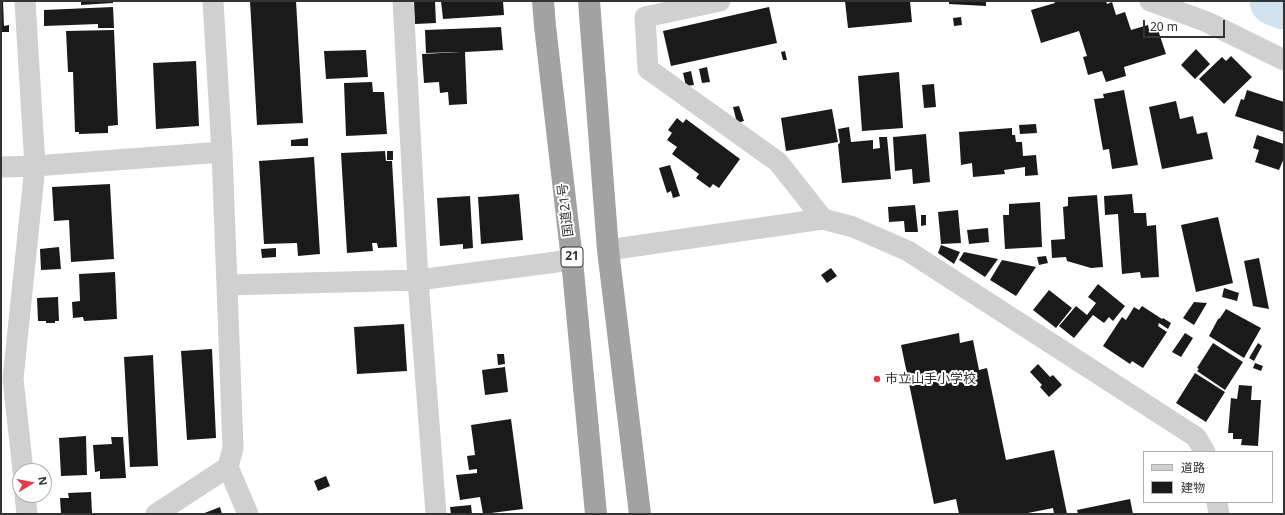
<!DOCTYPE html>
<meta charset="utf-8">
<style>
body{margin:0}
#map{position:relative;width:1285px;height:515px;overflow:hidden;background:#fff;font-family:"Noto Sans","Noto Sans JP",sans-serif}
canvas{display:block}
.frame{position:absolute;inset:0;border:2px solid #333;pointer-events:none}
.legend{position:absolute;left:1143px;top:451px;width:130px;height:52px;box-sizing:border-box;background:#fff;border:1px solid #adadad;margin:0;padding:5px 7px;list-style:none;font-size:12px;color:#333}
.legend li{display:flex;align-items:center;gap:8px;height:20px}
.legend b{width:20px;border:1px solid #adadad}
.north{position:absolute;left:12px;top:463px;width:40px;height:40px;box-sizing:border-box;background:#fff;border:1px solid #adadad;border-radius:50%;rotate:80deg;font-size:11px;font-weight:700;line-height:16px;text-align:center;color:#333}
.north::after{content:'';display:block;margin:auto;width:14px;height:18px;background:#e63946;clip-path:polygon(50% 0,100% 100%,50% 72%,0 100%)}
.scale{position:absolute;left:1143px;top:20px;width:82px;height:18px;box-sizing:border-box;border:2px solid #333;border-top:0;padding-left:5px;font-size:12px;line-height:14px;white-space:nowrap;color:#333;-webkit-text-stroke:3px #fff;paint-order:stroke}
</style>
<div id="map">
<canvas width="1285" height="515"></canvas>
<div class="frame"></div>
<ul class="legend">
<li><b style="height:5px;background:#d0d0d0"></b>道路</li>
<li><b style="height:11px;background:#1a1a1a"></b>建物</li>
</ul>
<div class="north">N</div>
<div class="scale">20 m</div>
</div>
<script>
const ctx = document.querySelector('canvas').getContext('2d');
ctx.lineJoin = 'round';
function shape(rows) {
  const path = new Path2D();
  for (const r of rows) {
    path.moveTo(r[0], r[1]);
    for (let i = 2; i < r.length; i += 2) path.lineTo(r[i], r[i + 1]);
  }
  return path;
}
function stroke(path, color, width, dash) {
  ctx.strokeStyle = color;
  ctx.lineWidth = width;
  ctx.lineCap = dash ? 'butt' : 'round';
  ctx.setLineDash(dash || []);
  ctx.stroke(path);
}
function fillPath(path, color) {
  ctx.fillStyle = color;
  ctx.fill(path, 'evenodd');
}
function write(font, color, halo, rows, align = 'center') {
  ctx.font = font + ' "Noto Sans","Noto Sans JP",sans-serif';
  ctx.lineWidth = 4;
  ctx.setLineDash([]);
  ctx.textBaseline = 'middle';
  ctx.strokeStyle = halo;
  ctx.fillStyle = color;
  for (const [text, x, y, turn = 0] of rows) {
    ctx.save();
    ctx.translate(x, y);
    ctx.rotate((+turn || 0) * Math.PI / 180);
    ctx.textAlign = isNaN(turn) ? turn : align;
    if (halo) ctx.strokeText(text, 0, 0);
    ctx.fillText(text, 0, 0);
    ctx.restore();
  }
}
stroke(shape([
 [1274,1,1284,5]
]), '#cfe2ee', 49);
fillPath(shape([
 [1,1,3,1,4,26,9,25,9,32,1,32],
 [81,1,113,1,113,3,81,5],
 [250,1,296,1,303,123,257,125],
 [414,1,435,1,436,23,415,24],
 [441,1,503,1,504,15,443,19],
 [845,1,910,1,912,22,848,28],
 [949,1,986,1,986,6,949,4],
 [1054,1,1106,1,1107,4,1112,2,1116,15,1125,12,1131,30,1148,25,1149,30,1157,27,1166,54,1124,67,1126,76,1106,82,1102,71,1088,75,1083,57,1087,56,1079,31,1041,43,1031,10,1055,3],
 [113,7,114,28,98,28,98,24,44,26,44,10],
 [769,7,777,43,671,66,663,31],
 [961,17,962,25,954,26,953,18],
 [501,27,503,50,465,52,467,104,449,105,448,92,440,93,439,82,424,83,422,54,461,52,426,53,425,30],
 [114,30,118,125,108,126,108,133,79,134,79,132,75,132,73,72,68,72,66,31],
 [1196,49,1210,64,1195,79,1181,65],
 [366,50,368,77,326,79,324,51],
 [785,51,787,60,783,60,781,52],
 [1231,56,1252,77,1224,104,1199,79,1222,57,1226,61],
 [196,61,199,126,156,129,153,63],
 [707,67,710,82,702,83,699,69],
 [691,71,694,85,686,86,683,73],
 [899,72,903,128,862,131,858,76],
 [372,82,373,92,384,92,387,134,346,136,344,83],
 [934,84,936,107,924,108,922,85],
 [1124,90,1138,165,1112,169,1109,149,1103,150,1094,99,1104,98,1103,94],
 [1247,90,1284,102,1284,132,1235,116,1241,99,1244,100],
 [1176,101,1180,119,1193,116,1197,134,1207,132,1213,159,1162,169,1149,107],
 [739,106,744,121,737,123,733,107],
 [832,109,838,142,786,151,781,118],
 [677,118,683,123,686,119,740,159,719,188,713,184,710,188,696,178,699,174,672,154,677,147,667,140,672,133,668,130],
 [1036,124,1037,133,1020,134,1019,125],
 [849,127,851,142,873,140,873,149,880,148,879,137,887,137,891,179,842,183,838,144,840,143,838,129],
 [1012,128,1012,135,1015,135,1016,142,1022,142,1023,156,1036,155,1038,175,1025,176,1025,167,1004,170,1005,174,973,177,972,163,961,165,959,132],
 [926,134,930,182,913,184,912,169,895,171,893,137],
 [1257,135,1284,144,1284,158,1279,170,1255,162,1259,150,1253,148],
 [308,138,308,146,291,146,291,140],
 [385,151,386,161,392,161,397,247,378,248,377,243,372,243,373,251,347,253,341,153],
 [387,151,393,151,393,160,387,160],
 [314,157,320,254,298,256,297,243,264,244,259,161],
 [670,165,680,196,673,198,671,191,667,193,659,168],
 [110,184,114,259,71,262,69,220,54,221,52,187],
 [519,194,523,240,481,244,478,197],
 [1132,194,1134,213,1146,213,1147,226,1156,225,1159,277,1141,278,1140,272,1122,274,1118,214,1105,215,1104,196],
 [1097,195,1103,267,1091,268,1067,261,1066,257,1052,258,1051,240,1065,239,1063,207,1068,206,1068,197],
 [470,196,473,248,463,249,463,244,440,246,437,198],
 [1040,202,1042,247,1005,249,1003,215,1009,215,1009,204],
 [915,205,918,232,905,232,904,221,889,222,888,207],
 [958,210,961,243,941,244,938,212],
 [921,215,926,215,926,225,921,226],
 [1218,217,1233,283,1196,292,1181,225],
 [988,228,989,242,969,244,967,230],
 [941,245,960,252,954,264,938,253],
 [59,247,61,269,41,270,40,249],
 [276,248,276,257,262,258,261,249],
 [964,252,998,259,985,277,959,260],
 [1046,256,1048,263,1039,265,1037,257],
 [1259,258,1269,309,1253,306,1244,261],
 [1002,260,1036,267,1016,296,990,280],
 [831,268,837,276,827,283,821,275],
 [115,272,117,319,84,321,83,317,73,318,72,302,80,301,79,274],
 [1098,284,1125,306,1113,321,1109,317,1104,323,1093,315,1074,338,1059,326,1076,306,1087,315,1096,303,1088,297],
 [1224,288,1239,293,1237,301,1222,297],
 [1049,290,1072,308,1056,328,1033,310],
 [58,297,59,321,55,321,55,323,46,323,46,321,38,321,37,298],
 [1194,302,1207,303,1194,325,1183,318],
 [1142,306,1162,319,1163,318,1171,323,1168,329,1159,323,1158,326,1167,332,1143,368,1132,361,1130,364,1103,346,1122,317,1126,320,1134,307,1139,310],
 [1226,309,1261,328,1244,358,1209,336,1218,319,1220,318],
 [404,324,407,371,357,374,354,327],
 [959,333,960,343,973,340,979,370,987,368,1006,460,1054,450,1067,514,1054,514,1053,508,1023,514,959,514,956,499,934,504,901,345],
 [1185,333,1193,338,1181,357,1172,352],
 [1213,343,1243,362,1225,390,1197,371,1199,369,1197,368],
 [1258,343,1262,346,1254,361,1249,358],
 [212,349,216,438,187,440,181,351],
 [497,354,504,354,505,364,498,365],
 [153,355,158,466,130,467,124,357],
 [1255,363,1263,366,1261,371,1253,368],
 [1038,364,1050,377,1053,375,1062,385,1049,397,1040,387,1042,385,1030,372],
 [505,367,508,392,485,395,482,370],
 [1195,373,1225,392,1206,422,1176,403],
 [1239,385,1252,386,1251,400,1261,400,1258,446,1241,445,1242,439,1233,439,1233,433,1228,433,1231,398,1237,399],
 [511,419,523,509,483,514,480,497,460,500,456,475,477,473,477,469,469,470,467,456,475,455,471,425],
 [86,436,87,475,61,476,59,438],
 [111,437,123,437,126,478,100,479,100,471,95,472,93,445,112,444],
 [326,476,330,486,318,491,314,481],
 [91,492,92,514,61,514,60,498,69,498,68,493],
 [1130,499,1133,514,1078,514,1077,510],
 [471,505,472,514,451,514,450,507],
 [220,507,222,514,202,514]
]), '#1a1a1a');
stroke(shape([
 [213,1,222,152,233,448,228,467,248,514],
 [403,1,418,280,436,514],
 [720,1,645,17,648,69,778,162,823,219],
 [1150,1,1207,22,1284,60],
 [1,167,35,166,222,152],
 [608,250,823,219,853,227,908,251,1196,437,1205,452],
 [227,285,418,280,572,260],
 [23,471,13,379,35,166,25,1],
 [25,495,27,514],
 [1217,502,1219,514],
 [156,514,228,467]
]), '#d0d0d0', 21);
stroke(shape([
 [543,1,545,26,572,260,596,514],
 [589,1,608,250,640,514]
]), '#a2a2a2', 22);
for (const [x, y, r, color] of [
 [877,379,4,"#e63946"]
]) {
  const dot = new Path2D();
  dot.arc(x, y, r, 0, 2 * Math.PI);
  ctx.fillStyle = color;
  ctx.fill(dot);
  stroke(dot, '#fff', 1.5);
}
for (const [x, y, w] of [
 [572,257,22]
]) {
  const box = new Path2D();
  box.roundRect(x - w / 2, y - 10, w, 20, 3);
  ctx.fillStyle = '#fff';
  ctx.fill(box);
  stroke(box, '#333', 1);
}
write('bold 12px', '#333', null, [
 ["21",572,257]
]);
write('13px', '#333', '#fff', [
 ["国道21号",566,210,-97]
]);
write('13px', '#333', '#fff', [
 ["市立山手小学校",885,379]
], 'left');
</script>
